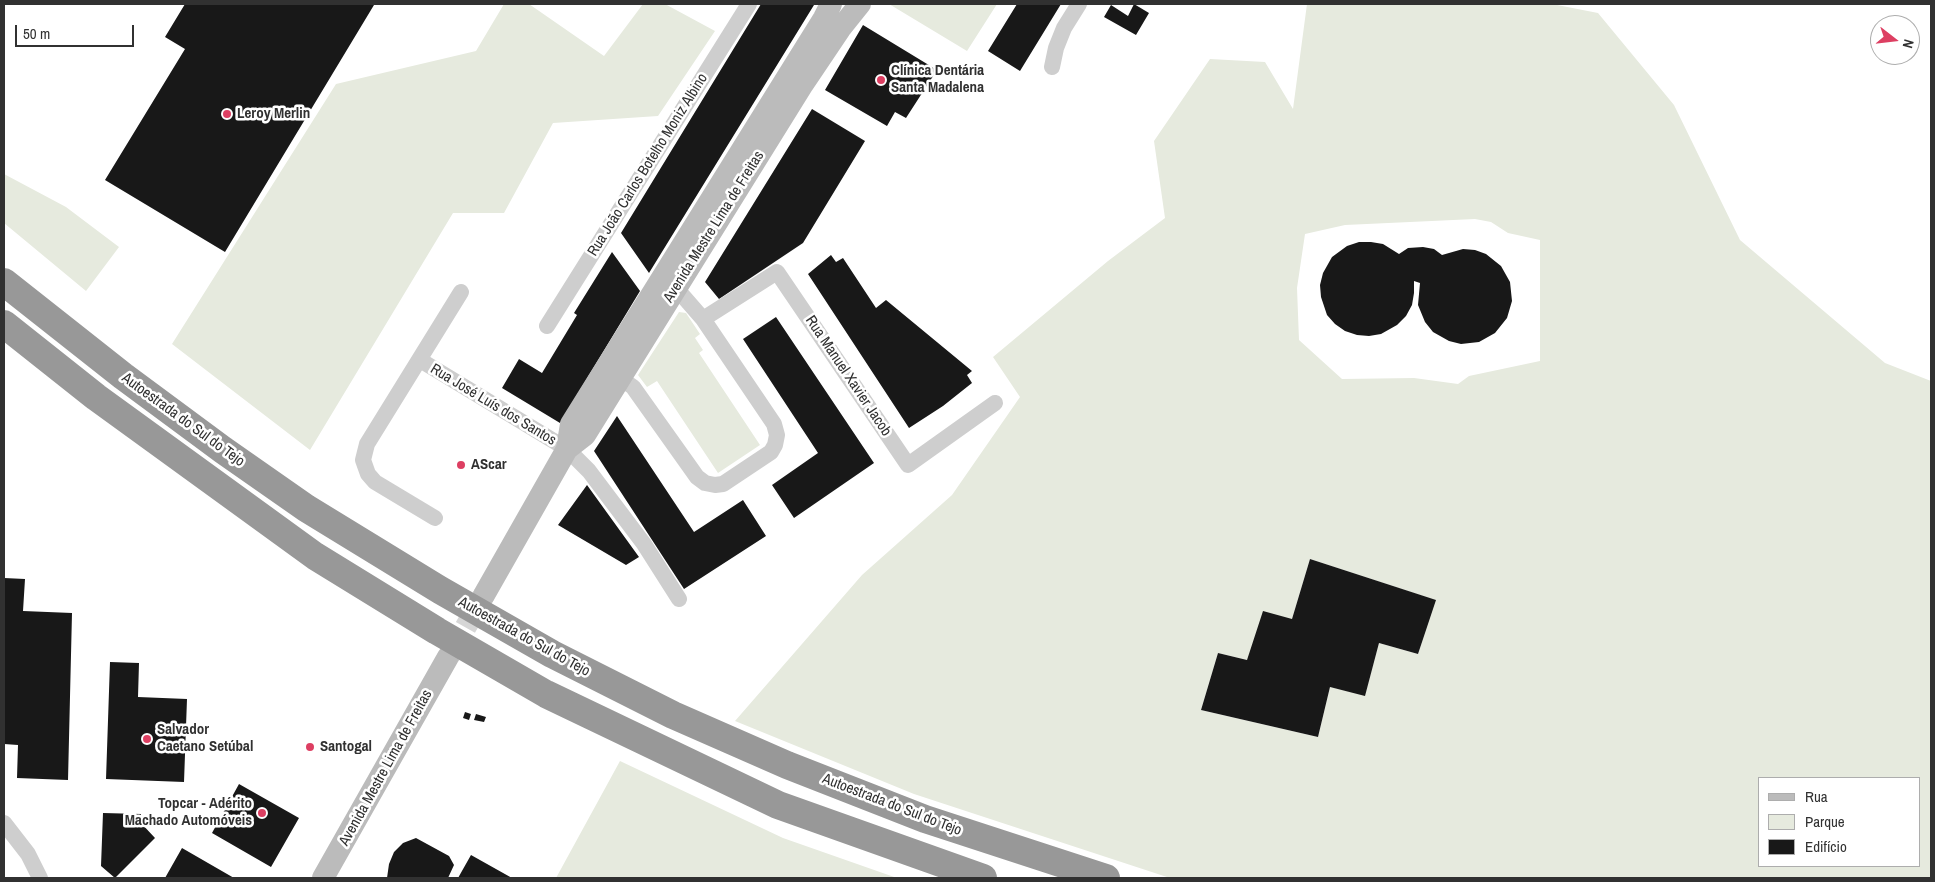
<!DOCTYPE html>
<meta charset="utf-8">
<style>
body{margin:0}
#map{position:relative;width:1935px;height:882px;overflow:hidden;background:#fff;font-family:"Archivo Narrow",sans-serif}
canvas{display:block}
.frame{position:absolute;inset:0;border:5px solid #313131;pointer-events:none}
.legend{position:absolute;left:1758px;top:777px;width:162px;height:90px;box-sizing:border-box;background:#fff;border:1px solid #adadad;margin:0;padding:6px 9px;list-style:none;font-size:15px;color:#313131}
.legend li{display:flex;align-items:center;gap:10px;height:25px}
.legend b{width:25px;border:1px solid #adadad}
.north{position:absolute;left:1870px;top:15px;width:50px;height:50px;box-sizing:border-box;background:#fff;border:1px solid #adadad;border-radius:50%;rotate:106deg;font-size:14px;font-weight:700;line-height:20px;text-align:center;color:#313131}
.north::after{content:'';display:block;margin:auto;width:18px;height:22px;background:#dd3f62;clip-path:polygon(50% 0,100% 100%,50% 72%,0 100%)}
.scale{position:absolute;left:15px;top:25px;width:119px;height:22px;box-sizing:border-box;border:2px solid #313131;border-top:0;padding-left:6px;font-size:15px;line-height:18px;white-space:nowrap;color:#313131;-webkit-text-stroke:4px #fff;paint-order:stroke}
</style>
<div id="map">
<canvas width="1935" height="882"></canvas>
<div class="frame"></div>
<ul class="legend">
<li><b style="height:6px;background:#bbb"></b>Rua</li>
<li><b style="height:14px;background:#e6eade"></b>Parque</li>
<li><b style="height:14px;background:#181818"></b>Edifício</li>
</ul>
<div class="north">N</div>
<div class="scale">50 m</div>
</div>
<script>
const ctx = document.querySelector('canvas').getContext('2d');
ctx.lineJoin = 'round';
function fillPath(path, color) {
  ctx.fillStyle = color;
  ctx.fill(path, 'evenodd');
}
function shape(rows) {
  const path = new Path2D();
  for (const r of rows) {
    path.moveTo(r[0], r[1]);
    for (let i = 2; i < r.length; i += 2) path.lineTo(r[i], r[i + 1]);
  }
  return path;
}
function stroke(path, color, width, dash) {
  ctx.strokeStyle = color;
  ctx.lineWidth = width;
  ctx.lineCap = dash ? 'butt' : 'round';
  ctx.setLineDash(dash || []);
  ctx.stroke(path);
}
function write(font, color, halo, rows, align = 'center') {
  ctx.font = font + ' "Archivo Narrow",sans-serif';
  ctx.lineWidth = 5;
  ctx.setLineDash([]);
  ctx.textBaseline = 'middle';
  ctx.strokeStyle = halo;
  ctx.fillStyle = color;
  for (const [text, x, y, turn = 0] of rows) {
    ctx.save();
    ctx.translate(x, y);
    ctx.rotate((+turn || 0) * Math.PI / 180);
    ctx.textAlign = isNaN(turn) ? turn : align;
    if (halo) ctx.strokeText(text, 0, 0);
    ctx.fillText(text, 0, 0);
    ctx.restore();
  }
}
fillPath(shape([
 [504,4,529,4,604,56,643,4,665,4,715,31,658,116,553,123,504,213,453,213,310,450,172,344,336,84,476,51],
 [889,4,997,4,967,51],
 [1307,4,1552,4,1598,13,1674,105,1740,240,1885,363,1931,381,1931,878,1170,878,914,794,735,721,862,575,952,495,1020,397,993,357,1108,261,1165,218,1154,141,1210,59,1265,62,1293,109],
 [1475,219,1491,222,1508,233,1540,240,1540,361,1469,376,1458,384,1414,378,1342,379,1299,340,1297,288,1305,234,1345,225],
 [1310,559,1435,600,1418,654,1379,643,1365,695,1330,687,1318,737,1201,710,1218,653,1247,660,1292,619],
 [1759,778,1919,778,1919,866,1759,866],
 [4,174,66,207,119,247,86,291,4,223],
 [679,312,686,313,700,334,695,338,703,350,699,353,760,445,718,473,657,381,647,387,638,375],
 [620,761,783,838,897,878,556,878]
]), '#e6eade');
fillPath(shape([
 [185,4,372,4,374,5,225,252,105,180,185,49,165,37],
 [761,4,811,4,814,5,649,273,621,233],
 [1017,4,1061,4,1020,71,988,51],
 [1134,4,1149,13,1136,35,1104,17,1111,5,1128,16],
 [863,25,937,70,906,118,895,112,887,126,825,90],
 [812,109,865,141,803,243,719,299,705,282],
 [1359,242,1371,242,1383,244,1399,254,1408,248,1423,247,1434,249,1442,255,1463,249,1475,250,1486,254,1501,266,1510,282,1512,301,1507,318,1495,333,1479,342,1461,344,1449,341,1433,332,1425,322,1418,305,1420,283,1414,281,1414,293,1412,305,1406,316,1397,325,1381,334,1369,336,1357,335,1345,331,1335,324,1327,315,1321,297,1320,285,1323,273,1332,257,1347,246],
 [612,252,640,291,560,423,502,388,519,359,542,373,577,315,574,313],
 [831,255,836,262,843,258,876,308,886,300,972,371,967,375,972,383,943,406,909,428,808,274],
 [776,317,874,463,794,518,772,485,818,453,743,339],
 [617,416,694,532,743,500,766,536,684,589,594,451],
 [587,485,639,557,626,565,558,525],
 [1310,559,1436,600,1418,654,1379,643,1365,696,1330,687,1318,737,1201,710,1218,653,1247,660,1263,611,1292,619],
 [4,578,25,579,23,611,72,613,68,780,17,778,18,745,4,744],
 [110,662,139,663,138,697,187,699,184,782,106,779],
 [465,712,471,714,469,720,463,718],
 [476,714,486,717,484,722,474,720],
 [239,784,299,818,271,867,212,833],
 [103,813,141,814,141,823,155,838,115,878,101,866],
 [416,838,449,856,454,865,448,878,387,878,389,864,394,852,403,843],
 [182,848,234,878,165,878],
 [471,855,512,878,458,878]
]), '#181818');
stroke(shape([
 [449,656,484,595]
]), '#d6d6d6', 22, [22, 11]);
stroke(shape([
 [1052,67,1056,48,1064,28,1079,4],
 [703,319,777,272,908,465,995,403],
 [547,326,749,4],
 [420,360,567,449,589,471,644,544,679,599],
 [620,378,633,387,697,477,705,483,715,485,723,484,771,452,775,445,777,435,774,424,703,319,676,288],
 [435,518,375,482,368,474,363,460,367,444,461,292],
 [4,823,28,854,40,878]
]), '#cecece', 16);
stroke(shape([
 [567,449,585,435,803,84,840,29,860,4],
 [484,595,567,449,571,424,824,18,831,4],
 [323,878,448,657]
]), '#bbb', 22);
stroke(shape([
 [4,282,123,376,223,450,306,508,440,590,552,654,673,715,787,765,925,819,1106,878],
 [4,324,96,397,315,556,437,631,546,694,778,805,983,878]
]), '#989898', 28);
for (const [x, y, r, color] of [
 [881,80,5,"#dd3f62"],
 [227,114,5,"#dd3f62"],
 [461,465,5,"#dd3f62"],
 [147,739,5,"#dd3f62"],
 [310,747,5,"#dd3f62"],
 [262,813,5,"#dd3f62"]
]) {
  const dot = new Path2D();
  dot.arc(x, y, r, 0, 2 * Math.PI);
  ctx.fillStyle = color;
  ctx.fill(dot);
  stroke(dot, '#fff', 2);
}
write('bold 15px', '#313131', '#fff', [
 ["Clínica Dentária",891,71],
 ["Santa Madalena",891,88],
 ["Leroy Merlin",237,114],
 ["AScar",471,465],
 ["Salvador",157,730],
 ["Caetano Setúbal",157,747],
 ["Santogal",320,747],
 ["Topcar - Adérito",252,804,"right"],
 ["Machado Automóveis",252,821,"right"]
], 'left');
write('15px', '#313131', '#fff', [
 ["Rua João Carlos Botelho Moniz Albino",648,165,-58],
 ["Avenida Mestre Lima de Freitas",714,227,-58],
 ["Rua Manuel Xavier Jacob",848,376,56],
 ["Rua José Luís dos Santos",493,405,31],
 ["Autoestrada do Sul do Tejo",183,420,36],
 ["Autoestrada do Sul do Tejo",524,637,29],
 ["Avenida Mestre Lima de Freitas",386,768,-61],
 ["Autoestrada do Sul do Tejo",892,805,21]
]);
</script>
